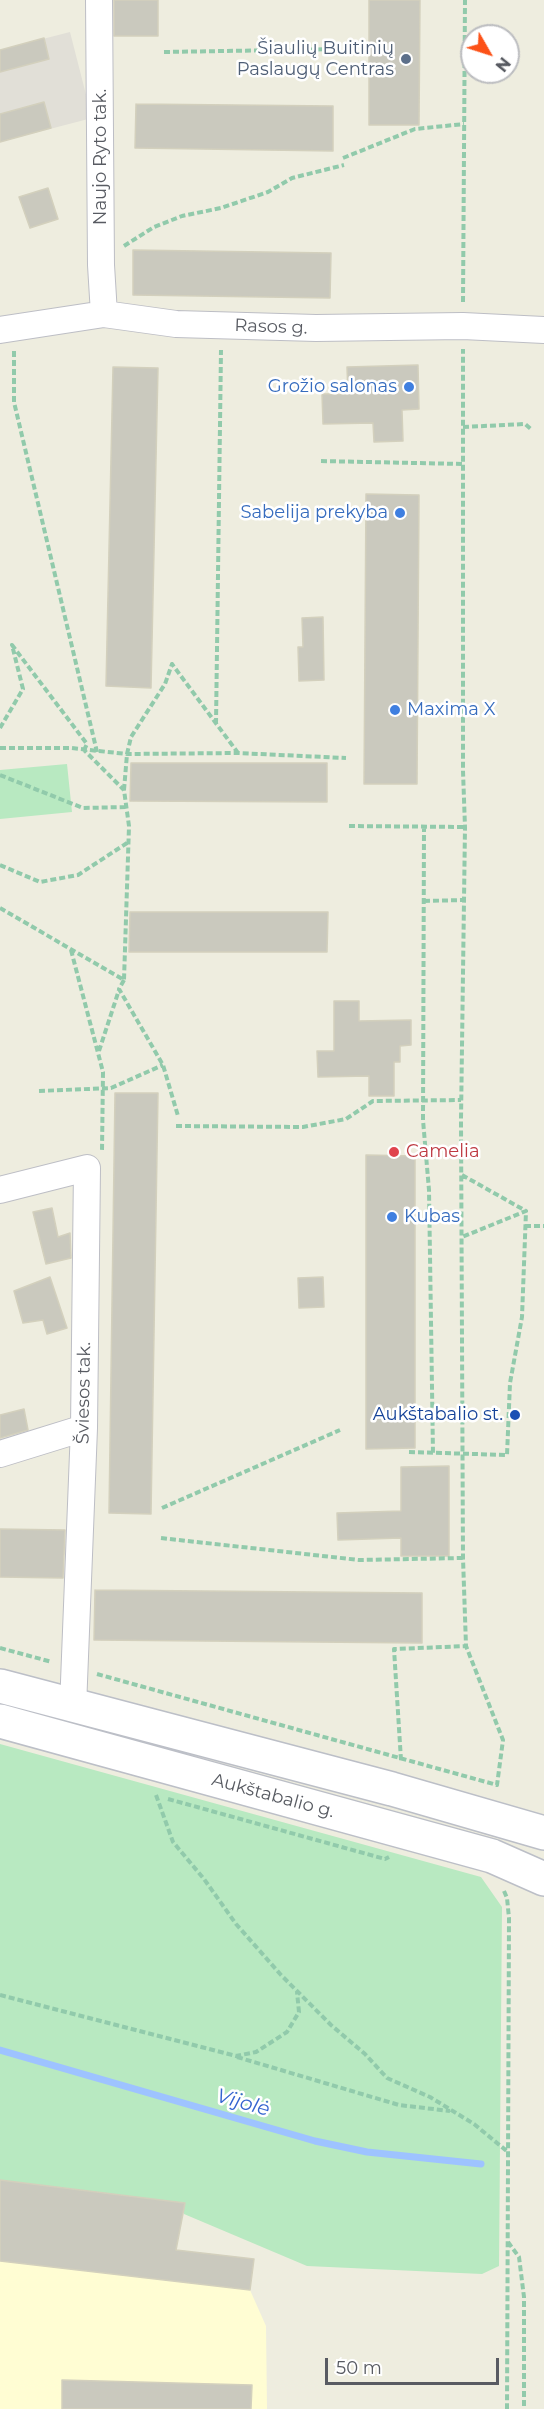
<!DOCTYPE html>
<meta charset="utf-8">
<style>
body{margin:0}
#map{position:relative;width:544px;height:2409px;overflow:hidden;background:#eeeddf;font-family:Montserrat,sans-serif}
canvas{display:block}
.north{position:absolute;left:460px;top:24px;width:60px;height:60px;box-sizing:border-box;background:#fff;border:2px solid #bcbdc0;border-radius:50%;rotate:129deg;font-size:16px;font-weight:700;line-height:24px;text-align:center;color:#585b62}
.north::after{content:'';display:block;margin:auto;width:21px;height:27px;background:#fc5117;clip-path:polygon(50% 0,100% 100%,50% 72%,0 100%)}
.scale{position:absolute;left:325px;top:2358px;width:174px;height:27px;box-sizing:border-box;border:3px solid #585b62;border-top:0;padding-left:8px;font-size:18px;line-height:21px;white-space:nowrap;color:#585b62;-webkit-text-stroke:4px #fff;paint-order:stroke}
</style>
<div id="map">
<canvas width="544" height="2409"></canvas>
<div class="north">N</div>
<div class="scale">50 m</div>
</div>
<script>
const ctx = document.querySelector('canvas').getContext('2d');
ctx.lineJoin = 'round';
function fillPath(path, color) {
  ctx.fillStyle = color;
  ctx.fill(path, 'evenodd');
}
function shape(rows) {
  const path = new Path2D();
  for (const r of rows) {
    path.moveTo(r[0], r[1]);
    for (let i = 2; i < r.length; i += 2) path.lineTo(r[i], r[i + 1]);
  }
  return path;
}
function stroke(path, color, width, dash) {
  ctx.strokeStyle = color;
  ctx.lineWidth = width;
  ctx.lineCap = dash ? 'butt' : 'round';
  ctx.setLineDash(dash || []);
  ctx.stroke(path);
}
function write(font, color, halo, rows, align = 'center') {
  ctx.font = font + ' Montserrat,sans-serif';
  ctx.lineWidth = 5;
  ctx.setLineDash([]);
  ctx.textBaseline = 'middle';
  ctx.strokeStyle = halo;
  ctx.fillStyle = color;
  for (const [text, x, y, turn = 0] of rows) {
    ctx.save();
    ctx.translate(x, y);
    ctx.rotate((+turn || 0) * Math.PI / 180);
    ctx.textAlign = isNaN(turn) ? turn : align;
    if (halo) ctx.strokeText(text, 0, 0);
    ctx.fillText(text, 0, 0);
    ctx.restore();
  }
}
fillPath(shape([
 [0,2261,250,2290,266,2326,267,2409,0,2409]
]), '#fffdd3');
fillPath(shape([
 [70,32,92,118,0,142,0,50]
]), '#e1dfd7');
fillPath(shape([
 [67,764,72,812,0,819,0,770],
 [0,1744,481,1877,502,1907,499,2266,482,2274,307,2266,184,2214,184,2203,0,2180]
]), '#b8e9c1');
stroke(shape([
 [0,2050,315,2141,367,2152,481,2164]
]), '#9ec3ff', 7);
const building = shape([
 [114,0,158,0,158,36,114,36,114,0],
 [369,0,420,0,419,125,369,125,369,0],
 [44,38,49,59,0,72,0,50,44,38],
 [44,102,51,128,0,142,0,114,44,102],
 [136,104,333,106,333,151,135,148,136,104],
 [48,188,58,219,30,228,19,197,48,188],
 [133,250,331,253,330,298,133,295,133,250],
 [418,365,419,409,402,410,403,441,374,442,373,423,323,424,322,394,348,394,347,367,418,365],
 [113,367,158,368,151,688,106,686,113,367],
 [366,494,419,495,417,784,364,784,366,494],
 [323,617,324,680,299,681,298,647,303,647,302,618,323,617],
 [131,763,327,763,327,802,130,801,131,763],
 [130,912,328,912,327,952,129,952,130,912],
 [334,1001,359,1001,359,1021,411,1020,411,1045,400,1046,400,1062,394,1062,394,1096,369,1096,369,1076,318,1077,317,1051,334,1051,334,1001],
 [115,1093,158,1093,151,1514,109,1513,115,1093],
 [366,1155,415,1156,415,1448,366,1449,366,1155],
 [52,1208,58,1237,70,1233,71,1258,46,1264,33,1212,52,1208],
 [50,1277,67,1328,47,1334,43,1320,23,1323,14,1291,50,1277],
 [323,1277,324,1307,299,1308,298,1278,323,1277],
 [24,1409,28,1430,0,1438,0,1415,24,1409],
 [449,1466,449,1556,401,1556,401,1538,338,1540,337,1513,401,1511,401,1467,449,1466],
 [0,1529,65,1530,63,1578,0,1577,0,1529],
 [95,1590,422,1593,422,1643,94,1640,95,1590],
 [0,2180,185,2203,176,2250,254,2259,250,2290,0,2261,0,2180],
 [62,2380,252,2385,251,2409,62,2409,62,2380]
]);
fillPath(building, '#cac9be');
stroke(building, '#d3d0bd', 1.5);
const street = shape([
 [99,0,101,265,104,314],
 [0,330,104,314,176,324,316,328,463,326,544,330],
 [0,1190,87,1168,84,1428,73,1707],
 [0,1454,84,1428]
]);
const secondary = shape([
 [0,1686,392,1789,544,1833],
 [0,1721,492,1856,544,1879]
]);
stroke(street, '#bdbec5', 28);
stroke(secondary, '#bcbfc7', 36);
stroke(shape([
 [164,52,343,49],
 [343,158,415,129,464,124],
 [124,246,154,227,182,216,221,208,268,192,292,178,344,165],
 [463,302,465,0],
 [14,351,14,402,97,752],
 [463,427,525,424,532,430],
 [321,461,464,464],
 [216,724,221,350],
 [0,728,23,689,12,645,87,744,84,750],
 [0,748,71,748,127,754,238,753,346,758],
 [0,775,83,808,127,807],
 [124,790,127,754,131,737,165,684,172,664,238,753],
 [349,826,465,827],
 [424,826,423,1120,429,1190,433,1453],
 [0,865,40,882,78,875,127,843],
 [424,901,464,900],
 [0,908,124,980,129,826,124,790,84,750],
 [71,950,103,1072,102,1151],
 [124,980,119,989,163,1065,178,1116],
 [99,1051,119,990],
 [39,1091,111,1088,163,1065],
 [176,1126,303,1127,346,1119,373,1101,461,1100],
 [462,1175,526,1211,462,1237],
 [525,1226,544,1226],
 [409,1452,507,1455,510,1383,522,1317,526,1211],
 [162,1508,340,1430],
 [161,1538,359,1560,463,1558],
 [0,1648,52,1662],
 [97,1674,497,1785,503,1740,466,1646,463,1558,461,1120,465,827,463,771,463,349],
 [401,1760,394,1649,466,1646],
 [156,1795,173,1842,204,1879,236,1924,281,1975,331,2025,365,2054,387,2078,430,2097,474,2124,508,2152],
 [168,1799,385,1859,389,1857],
 [504,1891,507,1898,509,1918,507,2409],
 [0,1995,236,2056,256,2052,287,2032,299,2012,297,1992],
 [237,2057,399,2105,450,2111],
 [508,2242,519,2257,524,2297,524,2409]
]), '#91caab', 4, [6, 3]);
stroke(street, '#fff', 26);
stroke(secondary, '#fff', 33);
for (const [x, y, r, color] of [
 [406,59,6,"#5c6f8a"],
 [409,387,6,"#3f7fe0"],
 [400,513,6,"#3f7fe0"],
 [395,710,6,"#3f7fe0"],
 [394,1152,6,"#e0444e"],
 [392,1217,6,"#3f7fe0"],
 [515,1415,6,"#1a4fb4"]
]) {
  const dot = new Path2D();
  dot.arc(x, y, r, 0, 2 * Math.PI);
  ctx.fillStyle = color;
  ctx.fill(dot);
  stroke(dot, '#fff', 2);
}
write('18px', '#4e5e75', '#fff', [
 ["Šiaulių Buitinių",394,49],
 ["Paslaugų Centras",394,70]
], 'right');
write('18px', '#585b62', '#fff', [
 ["Naujo Ryto tak.",101,157,-90],
 ["Rasos g.",271,327,2],
 ["Šviesos tak.",84,1393,-89],
 ["Aukštabalio g.",273,1796,15]
]);
write('18px', '#366cbe', '#fff', [
 ["Grožio salonas",397,387],
 ["Sabelija prekyba",388,513],
 ["Maxima X",407,710,"left"],
 ["Kubas",404,1217,"left"]
], 'right');
write('18px', '#be3a42', '#fff', [
 ["Camelia",406,1152]
], 'left');
write('18px', '#164399', '#fff', [
 ["Aukštabalio st.",503,1415]
], 'right');
write('italic 20px', '#3464cf', '#fff', [
 ["Vijolė",243,2103,16]
]);
</script>
